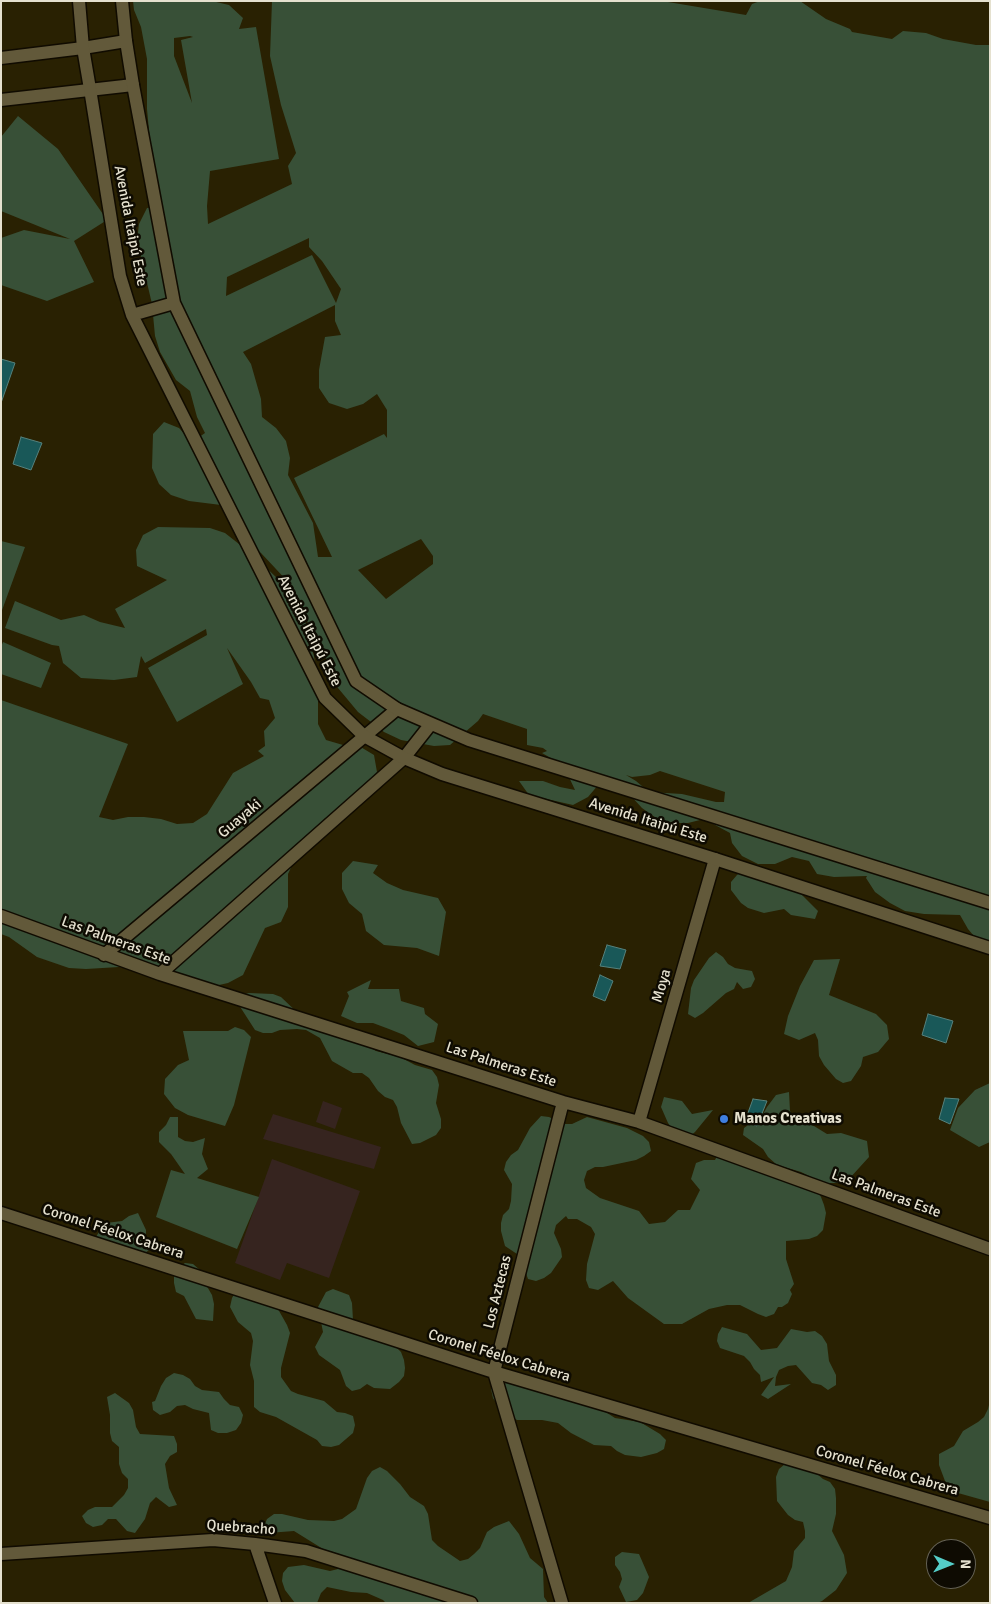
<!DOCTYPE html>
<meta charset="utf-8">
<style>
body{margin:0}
#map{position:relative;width:991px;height:1604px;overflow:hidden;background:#292102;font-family:Signika,sans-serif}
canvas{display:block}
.frame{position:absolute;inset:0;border:2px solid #e5e1cf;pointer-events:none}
.north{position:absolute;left:926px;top:1539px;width:50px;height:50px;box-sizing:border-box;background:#0e0b02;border:1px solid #646154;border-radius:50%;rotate:91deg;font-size:14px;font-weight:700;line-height:20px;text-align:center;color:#e5e1cf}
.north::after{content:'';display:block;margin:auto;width:18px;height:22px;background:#54cdc8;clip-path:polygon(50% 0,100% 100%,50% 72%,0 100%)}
</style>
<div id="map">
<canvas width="991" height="1604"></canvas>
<div class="frame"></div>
<div class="north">N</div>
</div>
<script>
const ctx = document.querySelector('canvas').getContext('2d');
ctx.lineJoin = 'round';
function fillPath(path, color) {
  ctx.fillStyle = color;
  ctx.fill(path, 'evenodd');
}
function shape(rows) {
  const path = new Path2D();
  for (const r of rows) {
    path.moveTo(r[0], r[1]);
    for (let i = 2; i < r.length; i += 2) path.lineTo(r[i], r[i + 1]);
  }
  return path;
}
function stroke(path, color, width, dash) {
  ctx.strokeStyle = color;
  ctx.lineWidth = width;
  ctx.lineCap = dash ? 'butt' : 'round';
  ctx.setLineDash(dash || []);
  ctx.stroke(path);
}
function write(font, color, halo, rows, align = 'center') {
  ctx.font = font + ' Signika,sans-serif';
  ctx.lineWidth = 5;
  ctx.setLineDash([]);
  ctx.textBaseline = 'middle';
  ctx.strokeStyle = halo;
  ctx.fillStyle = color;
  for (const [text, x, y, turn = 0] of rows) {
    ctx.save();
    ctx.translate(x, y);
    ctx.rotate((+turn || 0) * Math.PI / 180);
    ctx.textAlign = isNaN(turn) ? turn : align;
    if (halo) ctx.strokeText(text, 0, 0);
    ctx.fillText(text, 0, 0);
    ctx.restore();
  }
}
fillPath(shape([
 [323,1101,342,1108,335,1129,316,1122],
 [273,1114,381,1147,374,1169,263,1139],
 [272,1159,360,1191,329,1278,287,1263,280,1280,235,1263]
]), '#36241f');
fillPath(shape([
 [133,1,212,1,229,5,243,18,239,29,256,27,279,159,210,171,207,206,208,224,292,184,288,166,296,153,281,105,270,56,272,1,668,1,668,2,746,15,752,4,760,1,800,1,826,19,850,29,852,32,892,39,903,31,926,33,943,39,976,45,990,45,990,949,979,942,968,929,960,915,924,914,905,911,890,903,875,892,866,878,867,876,834,877,817,874,809,861,792,857,775,864,758,864,742,856,732,843,730,833,704,819,688,823,671,823,656,818,642,808,630,795,599,784,588,797,573,805,529,795,519,781,543,781,560,787,575,790,568,775,556,761,542,753,547,751,543,748,527,745,527,729,483,714,478,721,450,745,434,746,401,740,384,732,358,712,333,682,326,671,327,662,323,650,313,637,303,610,290,584,261,553,249,544,221,505,189,501,171,495,159,484,152,468,153,434,164,422,179,428,192,442,205,433,197,417,190,391,176,380,160,352,155,336,152,304,137,240,139,224,147,208,162,206,153,175,147,109,147,59,141,27,134,10],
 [190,36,193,37,181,40,192,103,174,56,174,38],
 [309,238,309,247,322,261,341,289,336,303,312,255,226,296,227,277],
 [335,305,335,321,341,335,325,337,319,370,319,388,329,403,347,409,363,404,377,394,387,410,387,438,384,434,294,478,332,557,318,557,313,523,288,475,290,458,286,441,276,428,262,417,261,399,251,364,243,352],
 [421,539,433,556,433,564,386,599,358,570],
 [660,771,725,792,724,802,716,802,682,794,649,792,636,781,626,775,632,777,650,775],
 [18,116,58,149,107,220,74,241,94,282,47,301,1,285,1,238,24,230,70,239,1,211,1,137],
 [158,527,210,528,225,533,253,555,278,579,298,607,306,623,309,640,314,656,318,689,318,724,326,740,343,745,359,746,374,755,377,772,366,786,339,809,324,819,315,834,295,859,288,874,288,907,281,922,265,928,243,975,228,983,210,987,135,969,119,967,86,969,69,968,37,957,9,937,1,934,1,700,128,744,99,817,113,820,128,817,144,817,161,819,177,824,193,823,207,814,233,773,264,756,258,751,265,746,264,731,275,718,269,700,260,698,251,682,227,648,243,684,177,722,148,668,207,635,206,629,145,663,141,656,137,677,114,680,81,678,63,663,59,646,52,645,5,628,15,601,61,620,84,615,100,622,125,628,115,609,167,580,137,566,136,550,143,535],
 [1,541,25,547,1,613],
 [3,642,51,663,41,688,1,674,1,647],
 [353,861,378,865,373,873,387,883,403,890,438,898,446,912,439,956,417,948,384,945,366,931,362,914,349,903,342,889,342,873],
 [743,869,793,886,818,911,815,919,791,915,784,909,764,913,748,908,741,903,731,890,731,882,737,875],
 [716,952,723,957,728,964,735,968,752,971,755,979,751,987,743,989,737,982,734,989,726,993,703,1013,695,1018,688,1014,691,988,694,980,709,958],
 [840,959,829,995,876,1014,887,1025,889,1039,878,1052,863,1057,861,1066,851,1081,843,1083,836,1079,824,1065,819,1056,818,1040,815,1033,799,1040,784,1034,788,1016,800,986,814,960],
 [371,980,368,989,399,989,401,1001,424,1008,425,1014,438,1024,434,1042,418,1046,404,1035,389,1029,373,1023,357,1023,341,1016,349,996,347,992],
 [249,993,273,994,281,997,300,1015,362,1042,376,1051,400,1057,415,1065,432,1070,437,1077,439,1085,436,1103,441,1119,441,1128,436,1135,420,1143,412,1144,401,1123,397,1107,393,1100,385,1097,378,1091,369,1078,362,1073,353,1073,332,1061,320,1038,306,1030,297,1029,280,1030,272,1033,263,1033,255,1030,237,1002,240,995],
 [235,1027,244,1030,251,1037,234,1105,225,1126,188,1115,175,1108,164,1094,165,1079,178,1065,189,1060,183,1031,228,1031],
 [990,1083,990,1142,979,1147,950,1130,958,1108,975,1090],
 [789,1092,790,1111,795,1120,814,1126,827,1134,841,1133,867,1141,869,1157,849,1179,841,1183,823,1183,801,1172,784,1167,776,1164,768,1157,763,1149,743,1135,744,1128,751,1123,758,1123,767,1107,776,1095],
 [664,1097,682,1101,692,1114,713,1110,695,1132,688,1138,673,1130,668,1123,661,1107],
 [541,1116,549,1117,564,1124,572,1124,587,1117,627,1128,643,1136,649,1142,651,1151,644,1156,636,1160,603,1167,595,1167,587,1171,584,1180,586,1188,600,1198,639,1211,649,1224,665,1222,678,1210,690,1210,700,1190,691,1179,696,1163,704,1160,715,1160,719,1152,816,1189,821,1197,824,1205,826,1213,823,1230,817,1236,809,1239,786,1241,786,1259,794,1284,790,1290,792,1294,788,1303,782,1307,778,1307,774,1314,766,1317,758,1314,740,1305,727,1305,709,1309,682,1324,664,1324,628,1298,613,1281,598,1290,589,1288,586,1280,587,1264,595,1234,591,1227,577,1219,568,1219,566,1216,556,1225,554,1233,561,1249,562,1257,551,1273,544,1278,536,1281,528,1279,520,1256,505,1246,501,1231,501,1223,503,1215,509,1209,511,1201,512,1184,504,1170,506,1162,511,1155,518,1150,530,1128],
 [170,1117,178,1117,178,1137,185,1141,193,1142,205,1138,202,1154,208,1169,197,1178,259,1197,237,1249,156,1217,171,1170,185,1174,171,1154,159,1142,159,1132,166,1125],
 [138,1213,146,1230,146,1240,149,1250,140,1257,113,1242,104,1242,96,1237,100,1230,106,1223,122,1221,129,1216],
 [185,1263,193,1264,200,1270,202,1278,212,1295,214,1304,213,1321,196,1319,184,1296,176,1292,174,1283,174,1276,178,1268],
 [333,1289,349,1295,352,1303,353,1320,395,1346,401,1352,404,1360,405,1368,404,1376,399,1382,390,1389,374,1388,367,1384,360,1389,352,1391,346,1386,340,1370,319,1355,315,1347,323,1332,318,1307,326,1292],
 [236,1291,274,1302,287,1325,290,1333,281,1368,281,1377,291,1391,298,1394,324,1401,337,1412,345,1413,353,1416,355,1425,353,1433,339,1445,331,1447,322,1446,317,1440,276,1417,260,1412,254,1407,254,1381,250,1365,253,1341,251,1333,238,1322,230,1307,232,1298],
 [722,1327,747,1334,761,1350,777,1348,791,1329,807,1332,815,1331,822,1336,827,1344,829,1361,836,1375,836,1385,828,1390,821,1385,812,1383,796,1365,788,1366,779,1370,776,1377,775,1386,791,1384,768,1399,761,1395,774,1377,761,1382,760,1375,754,1369,750,1362,744,1356,720,1348,717,1341,718,1334],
 [174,1373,183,1375,190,1379,195,1386,202,1390,219,1392,224,1399,230,1405,239,1407,243,1415,241,1423,236,1430,227,1433,218,1433,211,1430,209,1413,193,1409,185,1405,177,1406,170,1412,160,1415,153,1410,152,1402,155,1401,161,1386,166,1378],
 [499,1377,593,1404,615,1418,640,1422,660,1434,666,1440,664,1449,657,1453,641,1457,625,1455,617,1451,611,1446,594,1445,571,1433,558,1423,542,1420,517,1420,502,1411,493,1398,491,1389,492,1382],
 [115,1393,129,1403,133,1410,136,1427,140,1434,174,1436,177,1444,177,1452,170,1456,165,1464,169,1488,177,1505,169,1507,156,1497,150,1503,145,1519,135,1533,127,1531,116,1519,108,1519,102,1525,93,1527,86,1523,82,1516,88,1510,95,1507,112,1507,124,1495,128,1488,128,1479,122,1473,119,1464,119,1447,112,1441,110,1433,110,1415,107,1397],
 [990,1401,990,1502,958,1493,945,1481,939,1465,939,1454,954,1446,963,1431,978,1422,984,1417,988,1409],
 [785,1464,809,1467,823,1479,830,1482,835,1489,836,1498,836,1514,832,1531,844,1555,847,1573,836,1590,822,1601,817,1603,748,1603,786,1581,792,1567,794,1551,805,1538,805,1531,803,1522,795,1520,788,1515,777,1501,776,1477,779,1469],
 [380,1467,387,1471,400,1484,410,1497,424,1506,428,1514,432,1540,438,1546,460,1561,468,1559,474,1554,480,1548,487,1532,494,1527,509,1521,519,1534,530,1558,543,1569,544,1597,548,1603,479,1603,474,1601,465,1603,386,1603,383,1600,367,1593,351,1592,327,1587,321,1593,317,1603,295,1603,285,1590,282,1581,283,1573,288,1567,304,1565,330,1571,338,1569,343,1561,339,1554,323,1549,294,1531,268,1533,264,1526,267,1519,274,1514,282,1514,308,1520,334,1521,342,1519,356,1509,367,1478,372,1471],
 [622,1552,639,1554,649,1577,643,1593,637,1600,626,1602,619,1587,622,1579,620,1572,615,1565,615,1557]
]), '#385037');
const water = shape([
 [1,359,15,363,1,403,1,359],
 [21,437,42,443,31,470,13,464,21,437],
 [607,945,626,950,620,969,600,966,607,945],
 [600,975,613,981,605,1001,593,996,600,975],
 [928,1014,953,1021,946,1043,922,1035,928,1014],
 [945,1098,959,1099,950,1124,939,1119,945,1098],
 [753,1099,767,1101,757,1126,745,1121,753,1099]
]);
fillPath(water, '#195858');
stroke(water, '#56817c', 1);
const minor = shape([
 [1,58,83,48,126,41],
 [1,100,133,85],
 [1,916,160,974,563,1102,639,1122,990,1249],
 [104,955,397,709],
 [160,974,404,758,430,725],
 [639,1122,715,859],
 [1,1213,494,1372,990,1518],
 [255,1544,275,1603],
 [1,1554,213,1540,255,1544,306,1551,471,1603],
 [562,1603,494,1372,563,1102]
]);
const tertiary = shape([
 [79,1,83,48,90,89,120,276,132,315,325,698,364,736,404,758,442,774,715,859,990,948],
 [122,1,126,41,133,85,174,303,356,681,397,709,469,740,990,903],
 [132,315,174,303]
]);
stroke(minor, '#100b00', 15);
stroke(tertiary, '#100b00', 15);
stroke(minor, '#62593a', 12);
stroke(tertiary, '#62593a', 12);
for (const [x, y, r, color] of [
 [724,1119,5,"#3f7fe0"]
]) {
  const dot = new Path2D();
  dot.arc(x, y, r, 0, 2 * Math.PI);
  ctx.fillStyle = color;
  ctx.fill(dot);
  stroke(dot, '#0e0b02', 2);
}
write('15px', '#e5e1cf', '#0e0b02', [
 ["Avenida Itaipú Este",130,226,79],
 ["Avenida Itaipú Este",309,631,63],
 ["Guayaki",240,819,-40],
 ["Avenida Itaipú Este",648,821,17],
 ["Las Palmeras Este",116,941,20],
 ["Moya",662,986,-74],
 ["Las Palmeras Este",501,1065,18],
 ["Las Palmeras Este",886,1194,20],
 ["Coronel Féelox Cabrera",113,1232,18],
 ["Los Aztecas",498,1292,-76],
 ["Coronel Féelox Cabrera",499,1356,17],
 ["Coronel Féelox Cabrera",887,1471,16],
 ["Quebracho",241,1528,4]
]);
write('bold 15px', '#e5e1cf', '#0e0b02', [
 ["Manos Creativas",734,1119]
], 'left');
</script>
